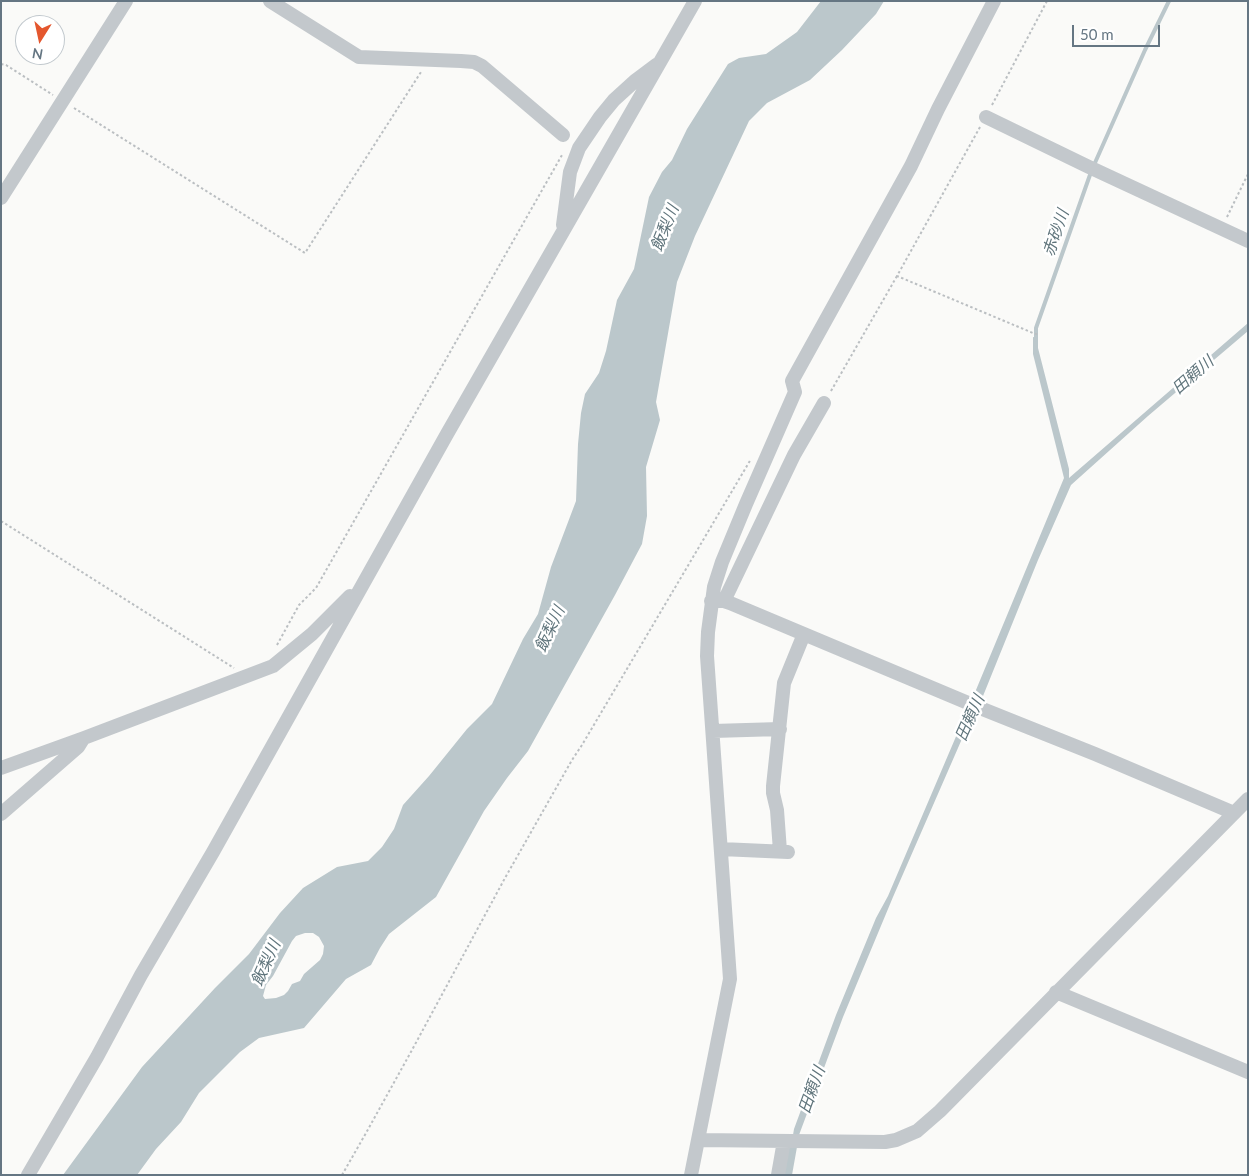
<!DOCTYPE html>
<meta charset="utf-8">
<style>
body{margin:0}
#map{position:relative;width:1249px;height:1176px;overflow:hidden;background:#fafaf8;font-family:Lato,sans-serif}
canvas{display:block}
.frame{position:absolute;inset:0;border:2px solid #657683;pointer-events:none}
.north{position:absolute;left:15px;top:15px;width:50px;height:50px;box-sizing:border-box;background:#fff;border:1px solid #c1c8cd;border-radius:50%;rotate:190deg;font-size:14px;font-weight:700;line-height:20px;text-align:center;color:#657683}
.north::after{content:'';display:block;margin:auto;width:18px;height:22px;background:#e4572e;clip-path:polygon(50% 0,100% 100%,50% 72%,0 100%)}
.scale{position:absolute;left:1072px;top:25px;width:88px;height:22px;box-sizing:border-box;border:2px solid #657683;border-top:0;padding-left:6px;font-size:15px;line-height:18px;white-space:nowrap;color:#657683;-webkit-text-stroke:4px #fff;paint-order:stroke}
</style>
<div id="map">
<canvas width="1249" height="1176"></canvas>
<div class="frame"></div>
<div class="north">N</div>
<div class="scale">50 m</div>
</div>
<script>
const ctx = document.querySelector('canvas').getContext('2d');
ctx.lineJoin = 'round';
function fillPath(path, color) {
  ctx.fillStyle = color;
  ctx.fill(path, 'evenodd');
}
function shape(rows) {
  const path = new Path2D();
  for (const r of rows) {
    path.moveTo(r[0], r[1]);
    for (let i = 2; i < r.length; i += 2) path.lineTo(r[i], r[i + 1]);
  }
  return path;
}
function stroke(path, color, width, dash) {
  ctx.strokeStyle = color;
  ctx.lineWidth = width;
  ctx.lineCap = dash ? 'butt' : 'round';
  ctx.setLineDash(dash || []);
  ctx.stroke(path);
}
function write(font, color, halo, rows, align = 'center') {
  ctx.font = font + ' Lato,"Noto Sans JP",sans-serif';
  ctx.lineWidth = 5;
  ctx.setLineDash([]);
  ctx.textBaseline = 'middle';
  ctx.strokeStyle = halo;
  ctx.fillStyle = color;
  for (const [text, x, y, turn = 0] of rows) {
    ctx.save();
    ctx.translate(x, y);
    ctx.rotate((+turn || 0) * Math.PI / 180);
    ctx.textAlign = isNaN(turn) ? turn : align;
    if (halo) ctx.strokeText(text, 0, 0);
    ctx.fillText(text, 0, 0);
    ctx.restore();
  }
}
fillPath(shape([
 [821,1,884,1,876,14,842,50,810,80,767,103,749,121,695,236,677,282,656,402,660,420,646,467,647,516,642,544,615,595,528,751,507,778,484,811,436,897,389,934,380,948,371,965,346,979,304,1028,259,1038,240,1052,199,1093,181,1122,156,1149,137,1175,63,1175,142,1067,215,988,249,954,280,913,303,888,337,867,368,861,382,847,394,829,403,805,429,776,467,729,492,704,523,639,538,614,551,567,576,501,578,444,581,413,585,394,599,373,606,351,617,300,634,269,649,197,662,172,672,160,687,129,728,64,739,58,766,54,797,32],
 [305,933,313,933,319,937,324,946,323,954,320,960,304,974,300,981,292,984,288,991,284,995,276,998,265,999,263,996,266,985,273,976,292,941,296,936],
 [1248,323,1248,331,1148,416,1071,485,1038,560,983,696,978,705,971,702,1064,478,1033,354,1033,337,1038,338,1038,348,1069,469,1069,478],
 [969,706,975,709,893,897,843,1017,799,1135,793,1135,794,1129,836,1015,876,918,888,896],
 [789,1147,797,1147,792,1175,784,1175]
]), '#bbc7cb');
stroke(shape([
 [1094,165,1145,50,1169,1],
 [1036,340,1036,328,1091,172]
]), '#bbc7cb', 4);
stroke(shape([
 [1,64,6,65,53,95],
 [992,105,1047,1],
 [74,108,305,253,421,72],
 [980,127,897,276,1033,333,1039,335],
 [1227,217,1248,174],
 [831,391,897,276],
 [1,521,234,668],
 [277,645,299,605,316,588,562,155],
 [342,1175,366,1133,412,1050,505,878,572,760,582,745,751,459]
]), '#bbbfc2', 2, [2.5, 2.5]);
stroke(shape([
 [270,1,359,57,461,61,474,62,482,66,563,135],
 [986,117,1089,167,1248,241],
 [1,198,126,1],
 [563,225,570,172,579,148,600,117,614,100,636,80,656,65],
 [711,601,724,601,730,603,980,708,1095,754,1234,813],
 [724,601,794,455,824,403],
 [713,731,780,729],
 [1,768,84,738,273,666,312,634,350,596],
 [1,814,78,747,83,739],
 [721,849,788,852],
 [780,851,777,810,773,793,773,786,784,683,804,634],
 [1056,992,1248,1072],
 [698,1140,885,1142,896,1140,917,1131,940,1111,1248,799],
 [28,1175,97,1057,141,975,213,852,447,434,695,1],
 [691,1175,730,979,707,656,708,632,714,587,722,562,746,504,795,392,792,381,911,166,938,109,994,1],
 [778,1175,784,1141]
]), '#c3c8cc', 14);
write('italic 16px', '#60757c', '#fff', [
 ["飯梨川",665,228,-68],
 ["赤砂川",1056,233,-71],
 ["田頼川",1193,375,-41],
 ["飯梨川",550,629,-65],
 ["田頼川",970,718,-66],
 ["飯梨川",266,963,-66],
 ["田頼川",812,1090,-70]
]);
</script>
